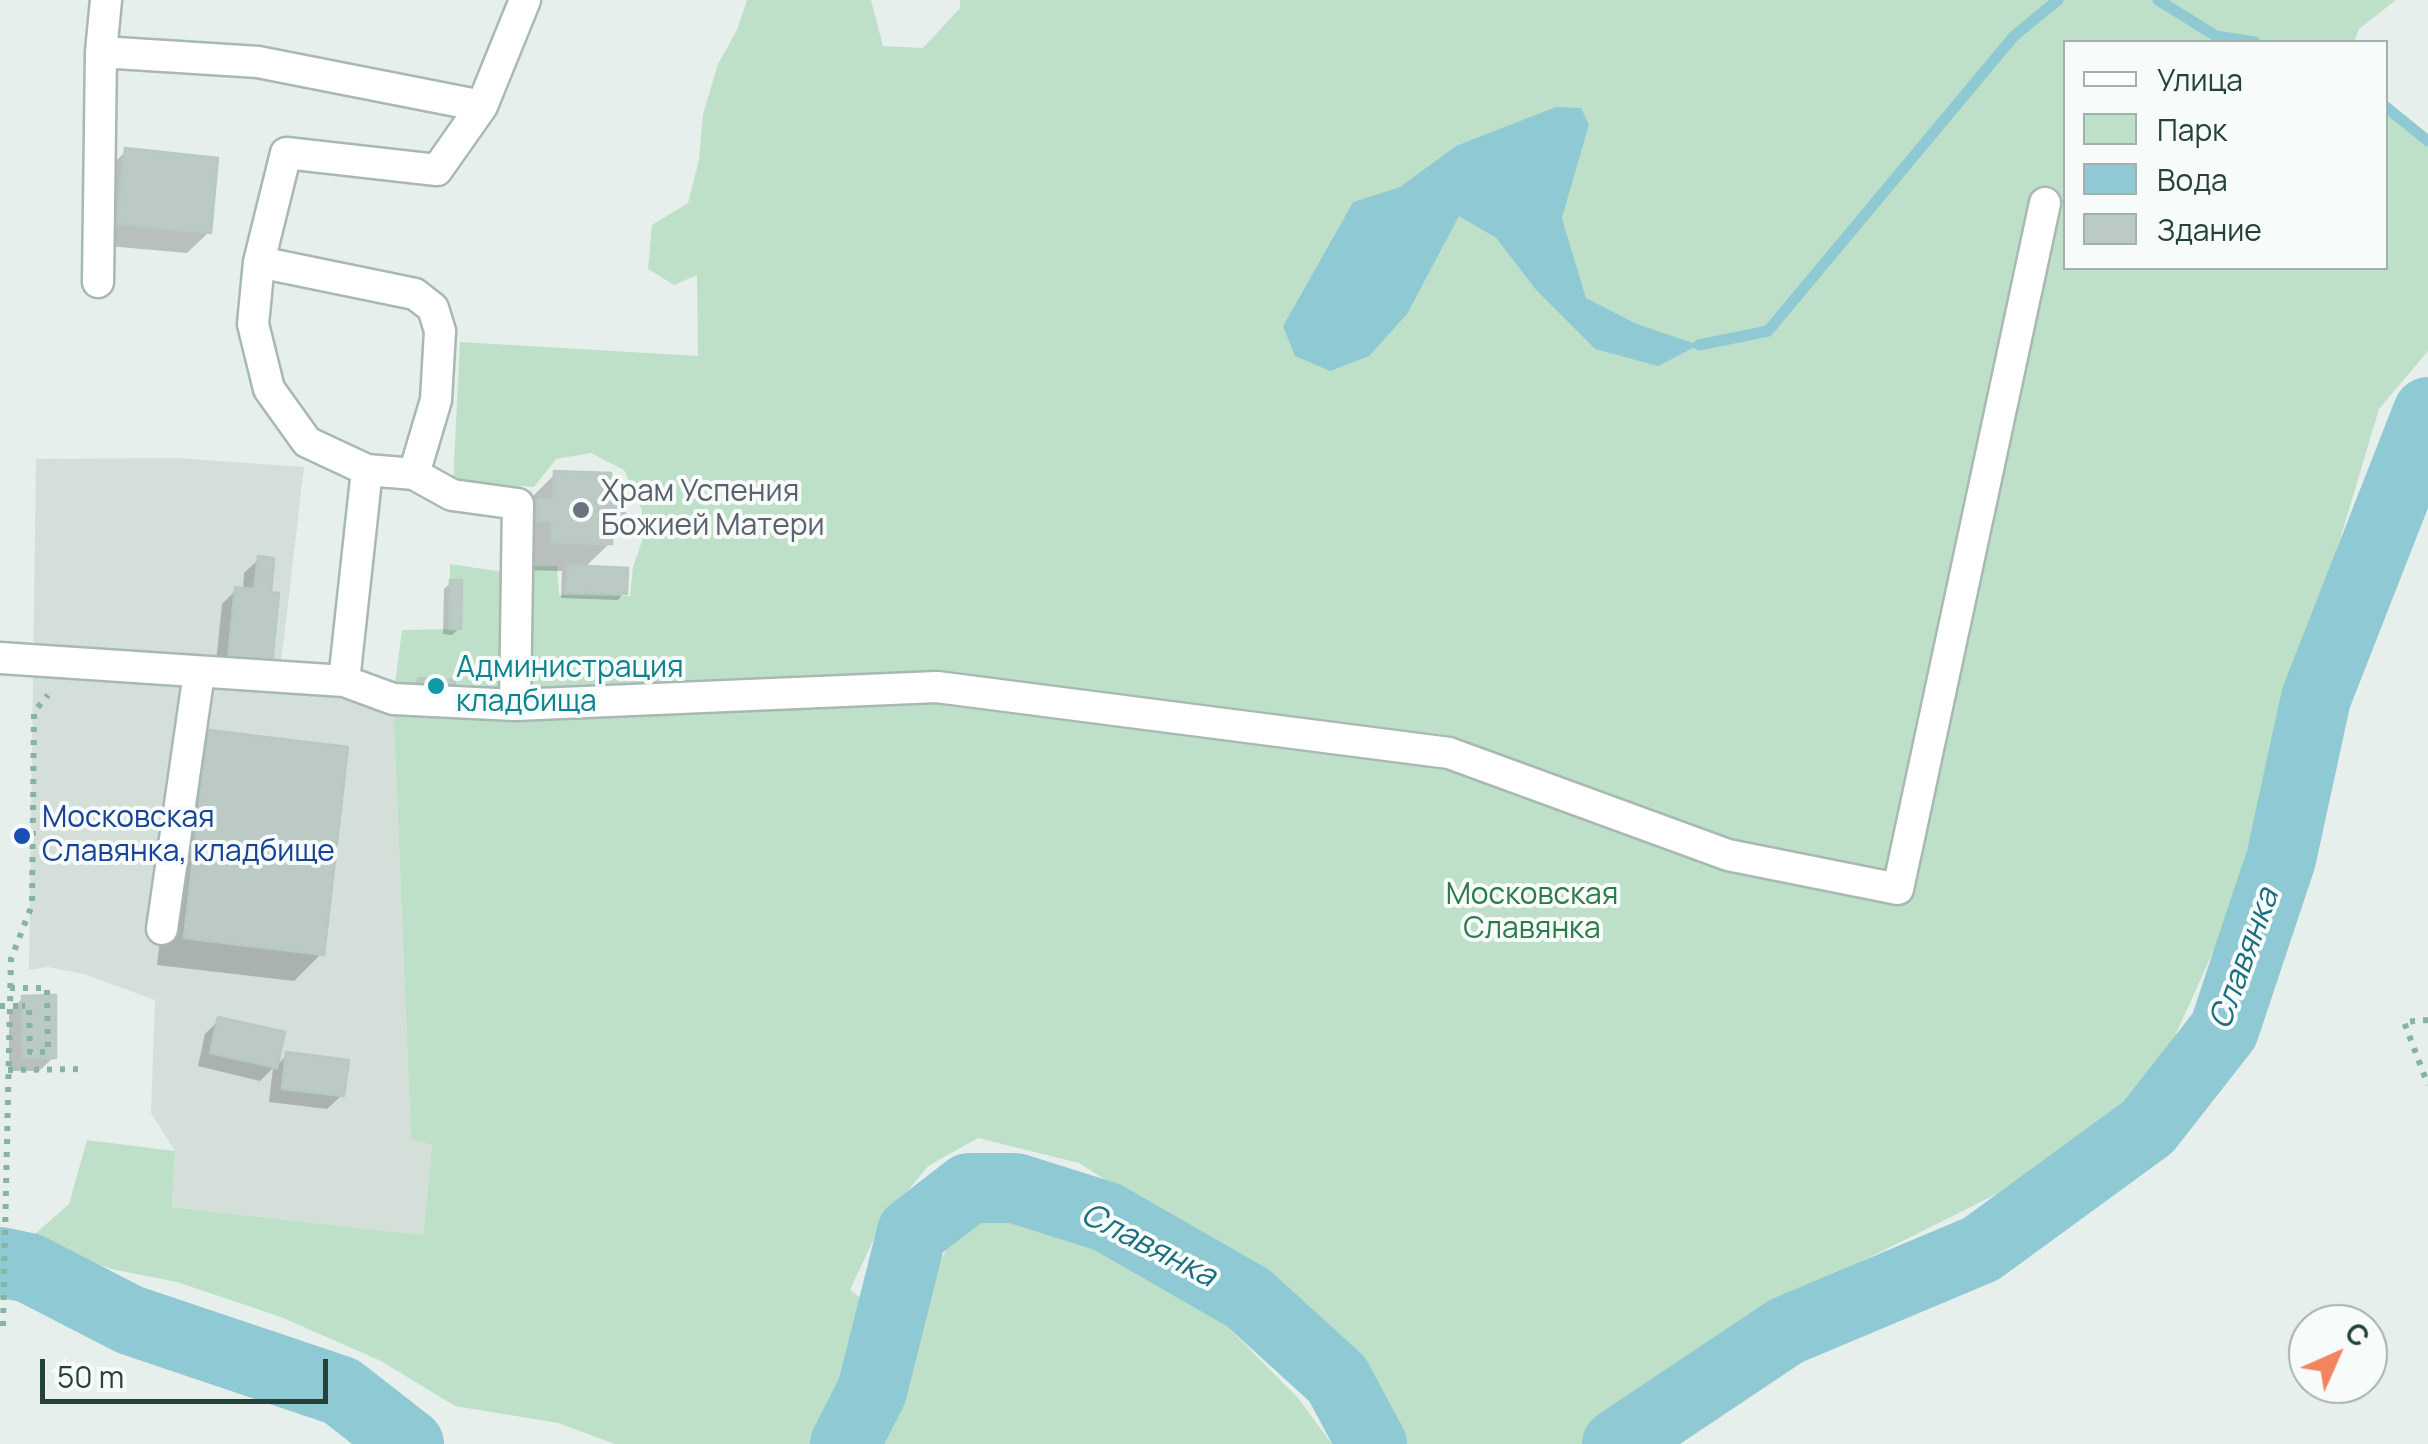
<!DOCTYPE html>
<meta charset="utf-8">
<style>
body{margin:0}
#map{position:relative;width:2428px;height:1444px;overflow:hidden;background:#e6efeb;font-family:Manrope,sans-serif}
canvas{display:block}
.legend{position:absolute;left:2063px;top:40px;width:325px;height:230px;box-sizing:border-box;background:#f7fbf9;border:2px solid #a3b1ad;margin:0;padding:12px 18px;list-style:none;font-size:30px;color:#24423a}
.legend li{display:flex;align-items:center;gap:20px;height:50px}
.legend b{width:50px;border:2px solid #a3b1ad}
.north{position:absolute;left:2288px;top:1304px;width:100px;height:100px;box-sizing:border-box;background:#f7fbf9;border:2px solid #a3b1ad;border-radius:50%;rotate:45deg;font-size:28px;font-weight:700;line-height:40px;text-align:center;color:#24423a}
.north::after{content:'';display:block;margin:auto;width:35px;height:45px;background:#f4845f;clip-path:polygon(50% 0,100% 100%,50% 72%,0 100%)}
.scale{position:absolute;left:40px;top:1359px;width:288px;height:45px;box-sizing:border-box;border:5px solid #24423a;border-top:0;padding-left:12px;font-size:30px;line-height:35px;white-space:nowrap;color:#24423a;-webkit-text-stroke:8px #f7fbf9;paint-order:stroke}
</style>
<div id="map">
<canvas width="2428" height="1444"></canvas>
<ul class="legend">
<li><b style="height:12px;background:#fff"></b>Улица</li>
<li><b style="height:28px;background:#bfe0c8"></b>Парк</li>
<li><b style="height:28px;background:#8ec9d4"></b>Вода</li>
<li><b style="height:28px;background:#bbcac4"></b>Здание</li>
</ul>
<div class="north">С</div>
<div class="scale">50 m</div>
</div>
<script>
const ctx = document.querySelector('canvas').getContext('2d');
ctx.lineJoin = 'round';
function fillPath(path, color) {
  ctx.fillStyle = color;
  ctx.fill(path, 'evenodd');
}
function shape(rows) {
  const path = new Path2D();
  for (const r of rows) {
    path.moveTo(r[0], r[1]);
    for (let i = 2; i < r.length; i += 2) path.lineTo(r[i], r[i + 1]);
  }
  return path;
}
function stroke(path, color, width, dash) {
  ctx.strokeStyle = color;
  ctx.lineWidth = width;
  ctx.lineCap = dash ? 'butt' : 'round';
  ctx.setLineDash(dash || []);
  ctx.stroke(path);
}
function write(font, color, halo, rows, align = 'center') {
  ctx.font = font + ' Manrope,sans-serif';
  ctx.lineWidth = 8;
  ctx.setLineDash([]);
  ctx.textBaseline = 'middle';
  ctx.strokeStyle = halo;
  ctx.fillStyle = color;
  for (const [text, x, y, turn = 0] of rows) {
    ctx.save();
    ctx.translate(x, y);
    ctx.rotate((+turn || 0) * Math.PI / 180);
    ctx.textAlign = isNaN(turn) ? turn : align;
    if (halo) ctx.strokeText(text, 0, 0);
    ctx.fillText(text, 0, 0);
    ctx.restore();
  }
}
fillPath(shape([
 [177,458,304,467,280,672,393,699,411,1140,432,1145,423,1235,172,1207,175,1151,151,1113,155,1000,84,974,48,967,29,970,36,459]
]), '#d4dfda');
fillPath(shape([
 [747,0,871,0,883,46,923,48,960,8,960,0,2396,0,2359,29,2354,42,2066,42,2066,268,2386,268,2386,113,2428,147,2428,351,2379,409,2223,930,2155,1080,2049,1168,1800,1292,1594,1444,1399,1444,1360,1371,1214,1249,1079,1163,978,1138,928,1166,881,1224,850,1290,869,1304,856,1371,816,1444,615,1444,558,1423,455,1406,381,1361,281,1317,177,1282,111,1269,28,1240,69,1204,87,1140,175,1151,172,1207,423,1235,432,1145,411,1140,393,699,402,630,461,629,462,581,450,580,450,564,510,573,509,631,532,630,534,566,557,566,559,595,630,596,633,567,642,541,642,510,624,470,591,453,556,459,534,487,453,482,460,342,698,356,697,275,674,285,648,269,652,225,688,203,699,160,703,114,718,64,737,30],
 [1556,107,1589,125,1562,218,1586,298,1637,324,1698,346,1595,349,1536,290,1496,238,1459,215,1433,257,1283,326,1353,202,1400,187],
 [991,1209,1034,1213,1162,1270,1173,1285,1199,1298,1298,1398,1332,1444,868,1444,941,1259,962,1225]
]), '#bfe0c8');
fillPath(shape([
 [1556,107,1581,108,1589,125,1562,218,1586,298,1637,324,1699,345,1658,366,1595,349,1536,290,1496,238,1459,216,1407,314,1369,356,1330,371,1295,356,1283,326,1353,202,1400,187,1456,146]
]), '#8ec9d4');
fillPath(shape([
 [126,151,209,232,187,253,97,245,105,172],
 [555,474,608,502,623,521,610,534,610,543,584,568,624,593,618,600,561,598,562,571,524,570,527,502],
 [259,559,269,662,215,672,222,604,236,590,243,590,244,573],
 [451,583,459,628,452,635,443,634,444,589],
 [208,733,322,953,294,981,157,965,181,761],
 [23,998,54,1057,39,1071,9,1071,9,1012],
 [219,1020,282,1034,274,1068,287,1055,342,1095,327,1109,269,1102,273,1068,260,1081,198,1066,205,1034]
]), '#0003');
stroke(shape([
 [2158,0,2216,36,2255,42],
 [2386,107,2428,141],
 [1699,345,1768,331,2014,36,2058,0]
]), '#8ec9d4', 11);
stroke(shape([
 [0,1262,29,1268,130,1320,341,1391,409,1444],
 [845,1444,872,1391,912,1232,969,1188,1015,1188,1107,1217,1248,1298,1337,1379,1372,1444],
 [1617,1444,1786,1331,1981,1249,2148,1127,2224,1030,2281,859,2316,698,2428,412]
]), '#8ec9d4', 70);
const building = shape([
 [125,148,218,158,211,233,117,224,125,148],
 [554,471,611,473,610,500,625,500,625,522,612,522,612,544,551,543,552,521,537,521,538,499,553,499,554,471],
 [258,556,274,558,271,592,279,593,272,663,228,659,235,587,254,589,258,556],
 [568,565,628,568,627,594,566,592,568,565],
 [450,580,462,580,461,629,449,629,450,580],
 [418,678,455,680,454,694,417,692,418,678],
 [208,730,348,747,324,955,184,938,208,730],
 [56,995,56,1058,23,1058,22,996,56,995],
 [218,1017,285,1032,277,1068,210,1053,218,1017],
 [286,1052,349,1060,344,1096,282,1089,286,1052]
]);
fillPath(building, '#bbcac4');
stroke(building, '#b8c9c2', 2.5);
const minor = shape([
 [101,52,258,62,482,106],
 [259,262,253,324,269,389,307,442,367,470],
 [98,282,101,52,106,0],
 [414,474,452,495,518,504,515,705,937,687,1449,753,1728,855,1898,889,2045,203],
 [0,658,344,681,393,699,515,705],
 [344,681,367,470,414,474,436,400,440,331,433,308,415,294,259,262,286,153,437,170,482,106,525,0],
 [162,929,199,673]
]);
stroke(minor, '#a8b8b2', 35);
stroke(shape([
 [10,988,47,988,48,1052,30,1052,29,1006,22,1006],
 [2428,1020,2404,1022,2428,1085],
 [8,1070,85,1069],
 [3,1326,11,959,32,905,34,712,48,695]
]), '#86b3a5', 6, [5, 8]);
stroke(minor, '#fff', 30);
stroke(shape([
 [0,1006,22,1006]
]), '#86b3a5', 6, [5, 8]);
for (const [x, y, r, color] of [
 [581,510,10,"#6b7280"],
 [436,686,10,"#0f9aa8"],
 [22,836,10,"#1a4fb4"]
]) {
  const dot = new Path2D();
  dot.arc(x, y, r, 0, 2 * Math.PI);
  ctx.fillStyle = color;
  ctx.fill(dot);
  stroke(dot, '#f7fbf9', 4);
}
write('30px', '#5b616d', '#f7fbf9', [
 ["Храм Успения",601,493],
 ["Божией Матери",601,527]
], 'left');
write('30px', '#0d838f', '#f7fbf9', [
 ["Администрация",456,669],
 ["кладбища",456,703]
], 'left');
write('30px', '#164399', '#f7fbf9', [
 ["Московская",42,819],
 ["Славянка, кладбище",42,853]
], 'left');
write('30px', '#2d7a4b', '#f7fbf9', [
 ["Московская",1532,896],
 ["Славянка",1532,930]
]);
write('italic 32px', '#1c6f80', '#f7fbf9', [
 ["Славянка",2245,959,-70],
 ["Славянка",1148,1246,27]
]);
</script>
